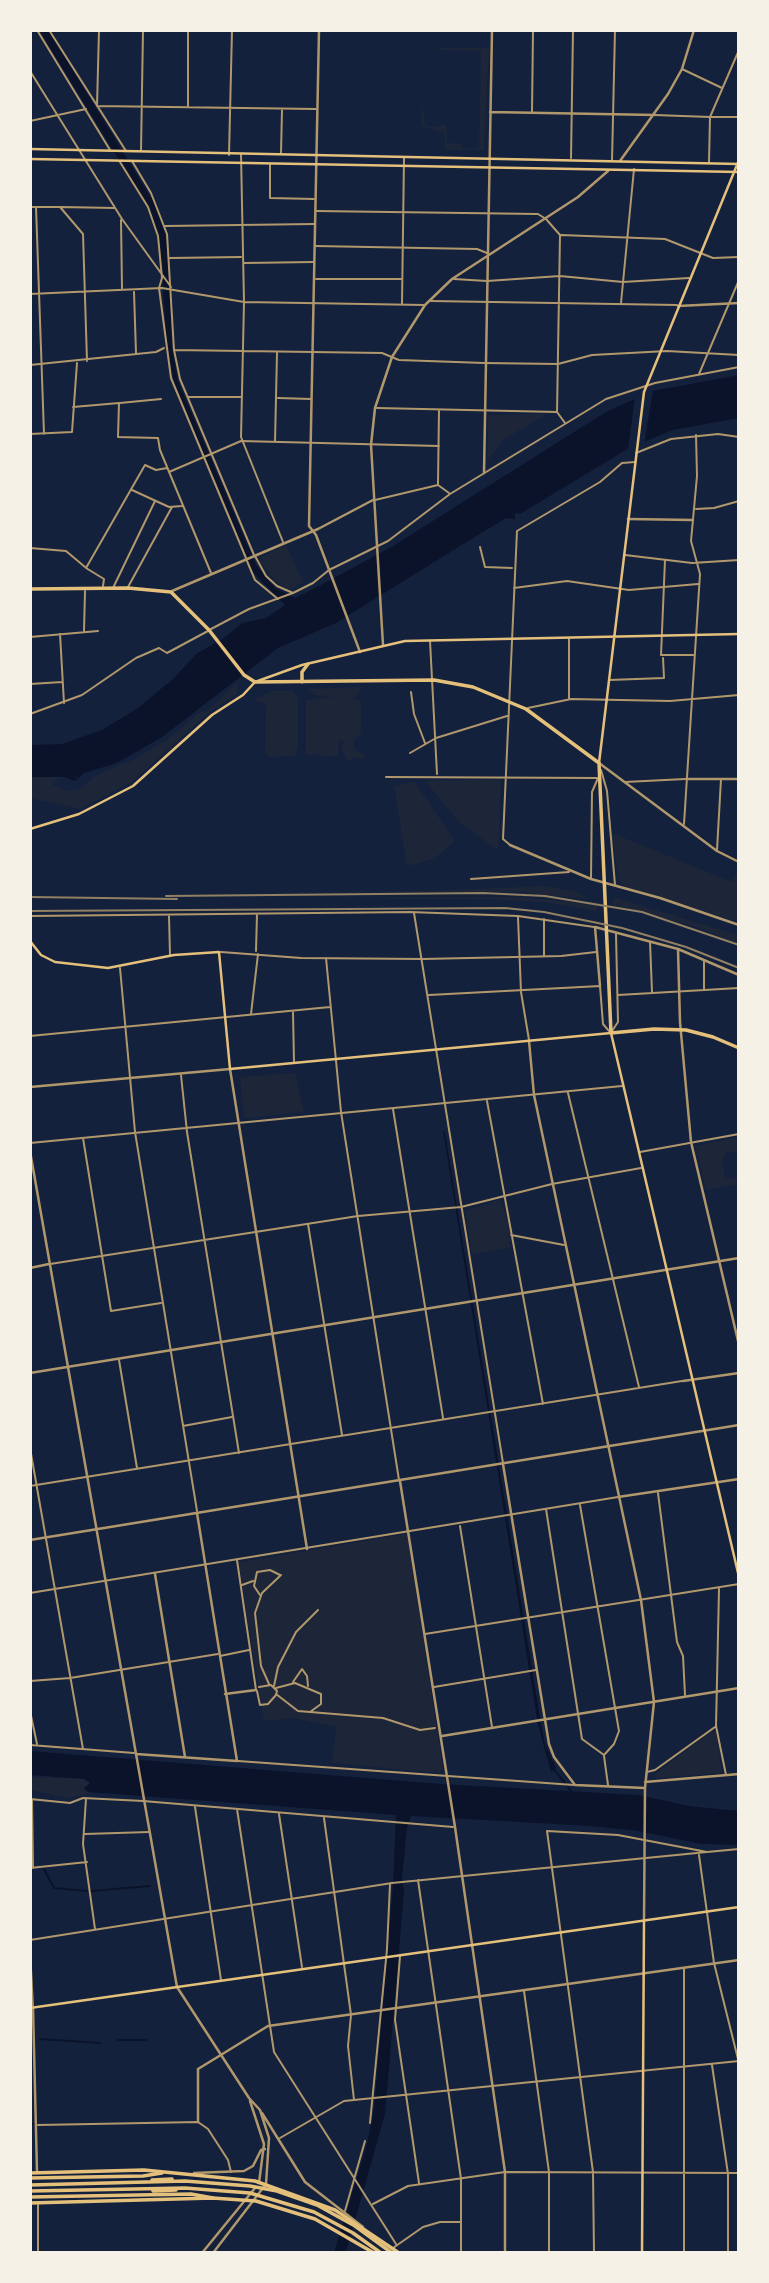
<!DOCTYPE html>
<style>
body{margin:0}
#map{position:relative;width:769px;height:2283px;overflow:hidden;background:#14213d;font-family:Inter,sans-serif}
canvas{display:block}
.frame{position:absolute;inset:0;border:32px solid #f6f1e7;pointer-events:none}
</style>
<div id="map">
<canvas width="769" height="2283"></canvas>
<div class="frame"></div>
</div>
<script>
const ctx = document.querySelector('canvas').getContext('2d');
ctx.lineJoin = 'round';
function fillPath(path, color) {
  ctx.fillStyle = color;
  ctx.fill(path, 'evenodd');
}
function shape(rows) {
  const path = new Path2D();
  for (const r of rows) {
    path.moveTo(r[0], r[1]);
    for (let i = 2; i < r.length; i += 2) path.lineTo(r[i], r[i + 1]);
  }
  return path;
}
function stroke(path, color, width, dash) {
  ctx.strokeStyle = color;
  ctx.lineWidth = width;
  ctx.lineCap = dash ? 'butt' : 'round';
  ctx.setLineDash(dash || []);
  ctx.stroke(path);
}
fillPath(shape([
 [441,48,489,48,484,150,446,150,444,133,421,126,422,103,425,125,433,127,446,124,447,143,462,144,462,149,479,148,481,51,440,50],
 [547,414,503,440,487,461,488,415],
 [286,545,303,582,290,590,278,584,259,561,262,556],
 [239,681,237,694,211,711,132,782,80,809,30,798,30,777,59,777,52,784,68,791,81,788,95,776,137,758,169,738,199,713,208,710],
 [360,687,359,693,353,699,359,700,361,705,361,733,353,742,355,750,365,755,364,760,353,757,352,760,346,760,341,747,345,742,339,739,338,756,308,755,306,752,306,700,333,697,316,695,307,689],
 [272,691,293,691,298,698,298,747,295,756,269,757,265,752,266,704,253,700],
 [501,779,498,850,459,822,425,781],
 [414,781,455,841,434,859,407,866,394,787],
 [612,833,732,882,737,871,739,872,739,922,626,888,618,879],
 [546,886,577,892,588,899,519,892,217,893,430,891],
 [519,897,589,904,597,906,597,911,545,902,484,899,217,898],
 [613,897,728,932,739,936,739,944,693,926,613,905],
 [295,1073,304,1112,244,1118,240,1077],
 [739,1137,739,1151,726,1153,722,1162,725,1177,739,1180,739,1184,706,1190,695,1146],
 [500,1200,508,1222,510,1248,472,1254,465,1211],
 [407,1534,443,1768,439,1773,332,1763,336,1727,293,1718,264,1721,239,1565,241,1562],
 [711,1731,716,1733,722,1773,655,1778,654,1775],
 [72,1775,85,1776,93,1788,91,1793,67,1798,30,1790,30,1777,62,1778]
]), '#1d2539');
fillPath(shape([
 [39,30,48,30,155,204,168,243,172,346,178,381,256,565,275,588,295,598,321,585,393,546,606,412,652,391,739,375,739,418,673,430,629,448,520,514,515,513,515,519,506,518,460,546,336,623,278,648,162,737,117,763,84,773,79,778,71,775,78,779,74,781,65,777,30,777,30,745,62,744,102,730,138,708,174,678,196,654,224,638,242,623,266,618,285,605,251,570,174,382,167,347,160,243,151,212],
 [443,1130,445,1133,540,1718,545,1744,556,1768,551,1772,538,1725],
 [30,1751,441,1784,638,1795,689,1806,739,1811,739,1845,701,1844,638,1831,590,1826,411,1816,407,1828,402,1878,404,1892,385,2114,348,2245,345,2253,334,2253,367,2144,374,2109,393,1886,396,1815,88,1792,84,1788,90,1783,84,1779,30,1775]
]), '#0b132b');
fillPath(shape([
 [653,389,644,446,628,451,635,396]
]), '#14213d');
stroke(shape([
 [553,1768,571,1791],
 [44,1869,54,1888,87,1891],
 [91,1891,150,1886],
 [30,2036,31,2036],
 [40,2039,100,2043],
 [118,2040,146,2040],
 [30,2124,33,2124]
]), '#0b132b', 2);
stroke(shape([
 [255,556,266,576,277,586,293,593,313,583],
 [247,561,255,580,278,599],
 [211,629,249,609,293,593],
 [242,1585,253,1581],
 [260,1595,254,1586,257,1572,270,1570,280,1575],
 [293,1682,302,1669,307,1676,308,1686],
 [269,1684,261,1666,255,1613,262,1593,281,1575],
 [274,1686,278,1667,296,1632,318,1610],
 [276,1688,295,1683,321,1694,321,1704,310,1712],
 [257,1691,260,1705,268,1704,276,1695,277,1691,271,1685,259,1687],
 [276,1694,298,1711,383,1718,420,1730,435,1728]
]), '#b1986c', 2);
stroke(shape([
 [37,30,110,150],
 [49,30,126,151],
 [99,30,97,106,316,109],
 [682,69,722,88],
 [30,71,122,219,171,287],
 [188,106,188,30],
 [532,112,533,30],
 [655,115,710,117,739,50],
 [30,121,86,109],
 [141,151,143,30],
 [281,153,282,110],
 [241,154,244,302,241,437,283,542],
 [229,155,232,30],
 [571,158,573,30],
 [132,161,151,193,167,234,174,350,180,379,254,555],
 [612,161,615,30],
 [120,162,148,207,158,236,162,278,159,288,171,378,246,558],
 [709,162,710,117,739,117],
 [270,164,270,198,314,199],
 [30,207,60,207,83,234,87,361],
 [36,207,44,434],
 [61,207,115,208],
 [316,211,538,214,546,219,560,235,557,412],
 [121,220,122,288],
 [165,226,314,224],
 [561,235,665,239,713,258,739,257],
 [315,246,477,249,487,253],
 [170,258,241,257],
 [244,263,314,262],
 [316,279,401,279],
 [454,279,487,281,560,276,623,282,689,278],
 [134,292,136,353],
 [30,294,162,288,244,302,424,305],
 [431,301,677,305],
 [402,303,404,158],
 [621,303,634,169],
 [174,350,382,353,399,360,484,363,558,364,592,355,667,351,739,355],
 [30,365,156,352,164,348],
 [699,374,739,280],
 [188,397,241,397],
 [278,398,311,399],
 [120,403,161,399],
 [73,407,119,403,118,437,158,438,160,450,211,573],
 [377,408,557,412,565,423],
 [30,434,72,432,77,363],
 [275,442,277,353],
 [636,453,671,439,718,434,739,437],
 [169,472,241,441,439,446],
 [438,484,439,410],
 [132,490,169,507,182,506],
 [375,500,438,485,449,493],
 [696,509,714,508,739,501],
 [480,547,485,567,512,568],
 [30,548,66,551,85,567],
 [625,555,692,563,739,560],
 [665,560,661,655,693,655],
 [313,583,329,570,388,541,450,494,606,399,655,383,739,367],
 [103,586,104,579,86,568,145,465,156,470,167,468],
 [128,587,172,507],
 [113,588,155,501],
 [514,588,567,581,629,590,698,584],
 [84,631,85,591],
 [60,634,64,703],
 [30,637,98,631],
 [430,641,437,774],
 [609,680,664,678,663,658],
 [30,684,62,682],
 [411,692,414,714,425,743],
 [569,699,569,639],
 [528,708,571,699,670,701,739,695],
 [30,714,82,695,136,658,159,648,167,653,208,631],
 [410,753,436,738,507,716],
 [601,770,607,791,615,885],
 [386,777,598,778,592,792,591,878],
 [625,782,685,779],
 [684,824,700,574,691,541,697,476,696,435],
 [509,844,503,839,517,531,600,482,622,463,635,462],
 [717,850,721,779],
 [471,879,569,872],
 [414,913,503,1463],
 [30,916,410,912,518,916,594,927],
 [169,916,170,955],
 [518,917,521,992,529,1040],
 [544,919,544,955],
 [650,942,652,992],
 [256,951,257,914],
 [221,952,301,958,423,959,561,956,596,952],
 [326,958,341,1112,399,1480],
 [120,968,135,1132,197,1511],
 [704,989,704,960],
 [429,995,600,986,603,1024,609,1031],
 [618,995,739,988],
 [293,1012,294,1062],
 [251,1014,258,954],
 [612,1031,618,1022,616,934],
 [30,1036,330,1007],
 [181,1075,187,1132,239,1453],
 [568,1093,639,1387],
 [487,1101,543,1404],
 [393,1109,443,1418],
 [83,1138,111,1311,161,1303],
 [30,1143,622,1086],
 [640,1152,739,1134],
 [308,1224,342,1435],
 [511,1235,564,1245],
 [50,1264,358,1216,461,1207,552,1184,641,1168],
 [119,1360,137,1468],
 [183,1426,232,1417],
 [30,1448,83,1749],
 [30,1486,682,1381],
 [658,1493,677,1642,683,1656,685,1695],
 [546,1509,582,1739,604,1755,614,1744,619,1731,580,1505],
 [460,1526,492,1727],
 [237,1560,256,1690],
 [719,1589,716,1726,726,1775],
 [30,1593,618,1497],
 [425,1634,739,1584],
 [220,1656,249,1650],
 [30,1681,70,1678,218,1654],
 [434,1687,536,1670],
 [30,1711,37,1744],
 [30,1745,134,1753],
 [604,1756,608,1785],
 [238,1761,574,1785],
 [647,1772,655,1770,715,1727],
 [30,1799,70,1803,83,1798,143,1801,453,1827],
 [86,1799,83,1844,95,1929],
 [32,1801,33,1868],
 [195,1807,221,1980],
 [237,1809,274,2052,396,2244],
 [279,1814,302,1967],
 [324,1818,351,2015,348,2046,354,2100],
 [85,1834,149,1832],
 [699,1855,714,1963,739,2063],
 [30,1868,87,1862],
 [418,1880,461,2179,461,2253],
 [30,1940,392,1883,707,1852],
 [30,1949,33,2007],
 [400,1956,395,2020,419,2183],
 [524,1991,549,2172,549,2253],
 [712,2065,728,2174,728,2253],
 [370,2123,387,1949,390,1884],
 [38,2125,198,2122,208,2129,228,2160,231,2172],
 [280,2138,344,2101,739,2061],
 [373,2204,408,2186,505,2172,739,2173],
 [38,2205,38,2253],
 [345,2211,365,2141],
 [393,2248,423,2227,440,2222,460,2222],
 [594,2253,593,2172,547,1831,618,1835,707,1852,739,1849],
 [684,2253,684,1968]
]), '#b1986c', 2);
stroke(shape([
 [319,30,309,526,316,535,360,652],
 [490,112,655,115],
 [620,161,668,94,682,69,694,30],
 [678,306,739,303],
 [484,473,492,30],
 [628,519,693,520],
 [172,591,318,529,373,500],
 [383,645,371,445,375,408,392,357,425,305,452,279,578,197,608,171],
 [599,763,717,851,739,862],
 [686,779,739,779],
 [510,845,591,879,660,898,739,925],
 [678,949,680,1022,691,1142,739,1345],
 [600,986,595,927,678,949,739,975],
 [529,1041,534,1095,641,1600,654,1702,645,1788,644,1920],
 [30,1087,230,1069,307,1549],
 [30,1151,177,1987,249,2098,260,2110,269,2138,266,2184,213,2253],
 [30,1268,49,1264],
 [30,1373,739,1258],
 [683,1381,739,1373],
 [503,1464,549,1744,554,1757,575,1785,645,1788],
 [400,1481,455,1827,505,2172,505,2253],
 [618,1497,739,1479],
 [30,1540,739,1425],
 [155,1574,185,1757],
 [225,1694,256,1690],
 [442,1736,739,1688],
 [136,1754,237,1761,197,1513],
 [645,1782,739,1774],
 [33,2008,37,2172],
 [250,2101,264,2144,259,2183],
 [262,2113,305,2182,363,2227],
 [198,2122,198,2069,268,2026,739,1960],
 [194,2173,244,2171,253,2166,261,2150,265,2149],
 [202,2253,255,2188]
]), '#b1986c', 2.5);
stroke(shape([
 [30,149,739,164],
 [30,159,739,172],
 [599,763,644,392,739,160],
 [30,829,79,814,133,786,212,715,243,695,255,682,302,665,405,641,739,634],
 [30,941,41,955,55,962,108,968,174,955,219,952,230,1069,611,1033,739,1577],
 [30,2008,739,1907],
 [642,2253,644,1920]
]), '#e5c07b', 2.5);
stroke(shape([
 [30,589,128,588,171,592,209,630,244,675,255,682,434,680,473,687,526,709,599,763,611,1033,654,1029,686,1030,713,1037,739,1048],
 [302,682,302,672,308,664],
 [30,2173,144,2170,255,2181,335,2210,399,2253],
 [30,2203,213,2198,256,2201,315,2219,374,2253]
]), '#e5c07b', 3.5);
stroke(shape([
 [30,2178,143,2176,162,2173],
 [152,2180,172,2179],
 [30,2185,185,2181,250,2186,277,2191,317,2205,355,2226,392,2253],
 [30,2191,185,2188,250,2193,314,2212,353,2233,381,2253],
 [153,2191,176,2190],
 [30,2197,191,2194,213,2198]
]), '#e5c07b', 3.5);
stroke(shape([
 [166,896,483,893,545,896,642,912,739,945],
 [30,897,177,899],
 [30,911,505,908,544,912,622,928,686,947,739,968]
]), '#918062', 2);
</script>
